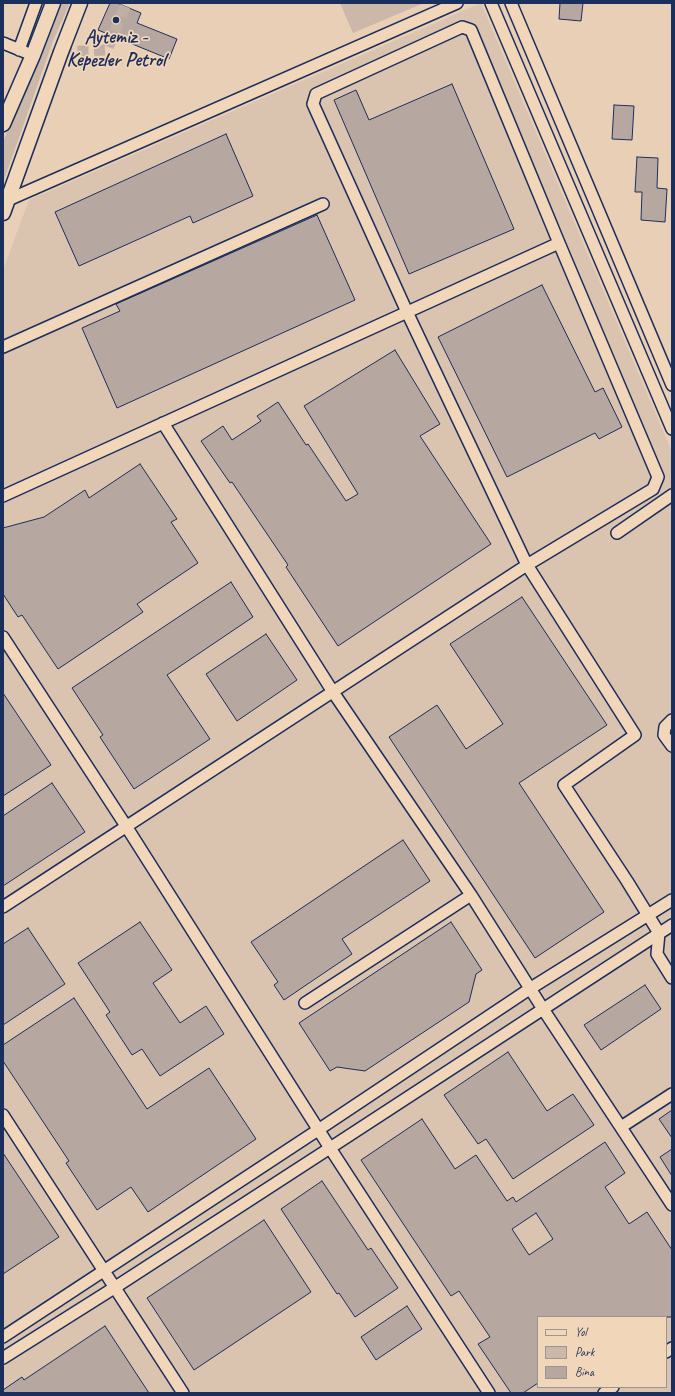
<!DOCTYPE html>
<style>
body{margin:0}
#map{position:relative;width:675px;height:1396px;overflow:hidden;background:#e9cfb5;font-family:Caveat,sans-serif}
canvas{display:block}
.frame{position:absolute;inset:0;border:4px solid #1b2f5e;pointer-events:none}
.legend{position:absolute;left:537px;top:1316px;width:130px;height:72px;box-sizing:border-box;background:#f2d6b9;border:1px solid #9c9395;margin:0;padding:5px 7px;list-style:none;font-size:12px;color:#1b2f5e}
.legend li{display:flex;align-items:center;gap:8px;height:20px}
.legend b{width:20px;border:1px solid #9c9395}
</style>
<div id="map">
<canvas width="675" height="1396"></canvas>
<div class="frame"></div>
<ul class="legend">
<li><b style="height:5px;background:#f2d6b9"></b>Yol</li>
<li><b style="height:11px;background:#cbb8a9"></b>Park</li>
<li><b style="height:11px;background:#b6a8a0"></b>Bina</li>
</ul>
</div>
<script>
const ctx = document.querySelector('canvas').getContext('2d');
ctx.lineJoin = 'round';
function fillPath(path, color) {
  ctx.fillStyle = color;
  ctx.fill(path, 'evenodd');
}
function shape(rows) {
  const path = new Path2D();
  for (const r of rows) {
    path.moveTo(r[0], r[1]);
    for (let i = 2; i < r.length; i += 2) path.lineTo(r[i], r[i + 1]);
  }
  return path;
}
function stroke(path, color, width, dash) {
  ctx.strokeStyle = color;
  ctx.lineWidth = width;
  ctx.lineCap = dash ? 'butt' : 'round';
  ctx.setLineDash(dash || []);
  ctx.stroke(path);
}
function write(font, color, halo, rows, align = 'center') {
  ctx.font = font + ' Caveat,sans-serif';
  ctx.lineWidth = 3.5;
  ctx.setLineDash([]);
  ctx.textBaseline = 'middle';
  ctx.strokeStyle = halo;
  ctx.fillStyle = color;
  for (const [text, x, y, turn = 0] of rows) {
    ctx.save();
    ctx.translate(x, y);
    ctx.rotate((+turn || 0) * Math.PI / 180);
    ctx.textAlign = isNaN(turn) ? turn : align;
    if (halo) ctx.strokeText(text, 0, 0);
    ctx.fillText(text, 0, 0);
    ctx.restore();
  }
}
fillPath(shape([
 [481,3,672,452,672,1393,3,1393,3,270,29,200],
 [538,1317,666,1317,666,1387,538,1387]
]), '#dac3af');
fillPath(shape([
 [59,3,70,3,53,41,3,183,3,142],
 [340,3,424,3,353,33]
]), '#cbb8a9');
const building = shape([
 [110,3,117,3,141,13,137,23,177,39,169,59,98,30,110,3],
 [560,3,583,3,581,21,559,19,560,3],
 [452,84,514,229,409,274,334,100,356,90,369,120,452,84],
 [614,105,634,106,632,140,612,139,614,105],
 [226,134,253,196,193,223,190,216,79,266,55,212,226,134],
 [637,157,658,158,657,188,667,189,665,222,641,220,642,192,635,192,637,157],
 [317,215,355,300,117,408,82,328,120,311,116,304,317,215],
 [542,285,595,392,603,388,622,427,599,439,595,433,507,477,438,337,542,285],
 [395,350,440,424,420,436,491,544,338,646,286,567,288,565,232,482,230,483,201,441,223,426,232,440,261,421,257,416,278,402,306,445,308,444,346,501,358,494,304,406,395,350],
 [140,464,177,519,171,522,198,563,137,604,143,612,58,669,22,615,18,617,3,594,3,528,44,517,85,490,89,498,140,464],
 [231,582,253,617,167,675,210,739,134,789,100,737,103,735,72,688,231,582],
 [522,597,607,725,519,783,604,912,535,958,389,737,437,705,466,749,503,724,450,644,522,597],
 [266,634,297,680,237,721,206,674,266,634],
 [3,693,51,765,3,796,3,693],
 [52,783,85,832,3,886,3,816,52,783],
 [403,840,430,881,342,939,352,954,284,1000,274,985,278,982,251,942,403,840],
 [140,922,172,970,153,983,180,1023,206,1006,224,1034,160,1076,142,1049,132,1055,106,1015,110,1012,78,963,140,922],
 [451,922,482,970,476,974,469,1002,365,1071,337,1067,330,1071,299,1023,451,922],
 [28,928,65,984,3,1025,3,944,28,928],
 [645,985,661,1009,601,1050,584,1025,645,985],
 [74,998,147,1109,209,1068,256,1139,148,1212,131,1187,97,1210,66,1163,69,1161,3,1061,3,1045,74,998],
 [508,1052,547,1111,573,1094,594,1125,513,1179,486,1139,478,1144,444,1095,508,1052],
 [672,1110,672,1138,659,1119,672,1110],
 [422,1119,455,1169,476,1155,507,1201,513,1197,516,1202,605,1142,625,1173,605,1187,629,1224,647,1212,672,1250,672,1317,538,1317,538,1383,523,1393,511,1393,478,1344,490,1337,459,1291,451,1296,361,1160,422,1119],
 [536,1213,553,1239,529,1255,512,1229,536,1213],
 [672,1149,672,1176,660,1157,672,1149],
 [3,1153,59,1237,3,1274,3,1153],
 [322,1181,368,1250,371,1248,398,1288,355,1317,339,1293,337,1294,281,1209,322,1181],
 [264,1220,311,1292,194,1370,147,1298,264,1220],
 [407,1306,422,1329,376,1360,361,1337,407,1306],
 [105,1326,149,1393,3,1393,3,1390,22,1377,24,1380,105,1326]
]);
fillPath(building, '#b6a8a0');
stroke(building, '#1b2f5e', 1);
stroke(shape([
 [61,52,107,50,125,6,121,3]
]), '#c0afa4', 11, [11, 5.5]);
const minor = shape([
 [491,3,672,429],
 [511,3,672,385],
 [3,43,25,52],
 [19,50,36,3],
 [8,200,457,3],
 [3,347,323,204],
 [163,423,333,692,471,895,543,1009,672,1205],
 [3,496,559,243],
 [617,533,672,495],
 [3,637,126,826,330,1148,489,1393],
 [672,720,665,727,664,735,672,746],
 [3,907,527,565,653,489,658,477,559,243,471,30,462,27,316,94,313,104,407,312,527,565,635,735,564,785,627,881,659,933,657,954,672,978],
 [305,1003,471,895],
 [3,1115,183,1393],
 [621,1127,672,1094],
 [3,1337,318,1130,531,988,672,900],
 [666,1352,672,1348],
 [3,1358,114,1288,330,1148,672,925],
 [604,1393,613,1387]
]);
const major = shape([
 [3,124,33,55,53,3],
 [3,213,61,52,80,3]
]);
stroke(minor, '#1b2f5e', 14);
stroke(major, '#1b2f5e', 17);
stroke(minor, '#f2d6b9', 11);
stroke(major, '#f2d6b9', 14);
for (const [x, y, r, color] of [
 [116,20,4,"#1b2f5e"]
]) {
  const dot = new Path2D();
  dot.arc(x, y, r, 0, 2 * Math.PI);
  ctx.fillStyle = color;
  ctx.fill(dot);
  stroke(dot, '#f2d6b9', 1.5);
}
write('bold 20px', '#1b2f5e', '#f2d6b9', [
 ["Aytemiz -",116,38],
 ["Kepezler Petrol",116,61]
]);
</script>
